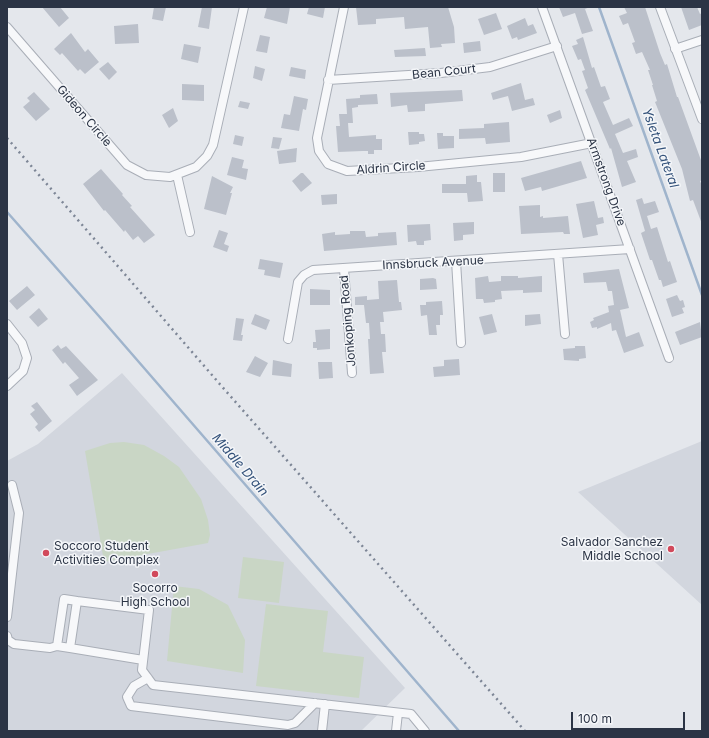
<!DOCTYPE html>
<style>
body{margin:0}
#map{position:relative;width:709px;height:738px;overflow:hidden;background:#e4e7ec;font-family:Inter,sans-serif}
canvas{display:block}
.frame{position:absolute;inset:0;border:8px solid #2b3445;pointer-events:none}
.scale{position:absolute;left:571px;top:712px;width:114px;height:18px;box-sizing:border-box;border:2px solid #2b3445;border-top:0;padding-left:5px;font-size:12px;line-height:14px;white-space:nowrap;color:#2b3445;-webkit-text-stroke:3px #f4f6f9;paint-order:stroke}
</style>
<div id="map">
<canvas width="709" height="738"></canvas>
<div class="frame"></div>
<div class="scale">100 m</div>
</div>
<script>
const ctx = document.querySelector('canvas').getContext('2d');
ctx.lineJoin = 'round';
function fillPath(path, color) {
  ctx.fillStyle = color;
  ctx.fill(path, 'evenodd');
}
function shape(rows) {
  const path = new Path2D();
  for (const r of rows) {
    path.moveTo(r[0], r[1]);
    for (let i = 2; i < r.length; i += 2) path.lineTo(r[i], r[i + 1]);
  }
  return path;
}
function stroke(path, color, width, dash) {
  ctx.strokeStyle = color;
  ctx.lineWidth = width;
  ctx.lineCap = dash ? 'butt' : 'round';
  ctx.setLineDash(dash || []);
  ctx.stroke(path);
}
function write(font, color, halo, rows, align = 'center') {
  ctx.font = font + ' Inter,sans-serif';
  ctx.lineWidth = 3;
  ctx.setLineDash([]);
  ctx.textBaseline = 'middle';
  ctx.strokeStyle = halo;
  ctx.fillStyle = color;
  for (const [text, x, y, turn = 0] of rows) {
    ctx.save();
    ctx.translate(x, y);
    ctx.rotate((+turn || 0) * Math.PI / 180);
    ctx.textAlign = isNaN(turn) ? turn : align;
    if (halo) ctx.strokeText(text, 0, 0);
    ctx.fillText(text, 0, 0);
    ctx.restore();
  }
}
fillPath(shape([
 [122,373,405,688,361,731,7,731,7,461,38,444],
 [702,441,702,605,578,492]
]), '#d2d6de');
fillPath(shape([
 [124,442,144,445,164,456,179,467,201,499,208,520,210,535,208,543,104,562,85,451,110,443],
 [243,557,284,562,279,603,238,598],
 [174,586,199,589,228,605,245,640,243,673,167,661],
 [266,604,328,611,323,652,364,657,359,698,256,686]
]), '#c9d6c5');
stroke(shape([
 [599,7,702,295],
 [7,212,105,323,459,731]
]), '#9fb4cc', 2.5);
fillPath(shape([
 [42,7,60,7,69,18,59,27],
 [154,7,166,7,163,21,152,19],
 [202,7,212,7,209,29,198,27],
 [267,7,290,7,287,24,264,18],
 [309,7,325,7,323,18,307,14],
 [356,7,448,7,454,27,455,43,441,44,442,47,430,48,428,27,405,29,404,17,376,19,376,24,358,25],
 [559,7,590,7,585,9,593,31,582,34,575,13,563,17],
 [624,7,645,7,660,53,665,65,667,64,677,97,678,97,702,163,702,180,700,181,702,186,702,224,693,200,690,201,682,169,655,102,657,101,652,85,653,85,648,70,650,70,642,52,636,54,632,43,635,42,628,23,623,25,619,16,627,13],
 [681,7,697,7,700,14,702,13,702,25,689,30],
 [496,13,502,29,484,35,478,19],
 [525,18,528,26,533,24,537,33,518,40,517,37,512,39,507,26],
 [138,24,139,43,115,44,114,26],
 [71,33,85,52,88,49,99,62,85,74,80,69,78,71,62,53,60,55,54,49],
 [260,35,270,37,267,53,256,51],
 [583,37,592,68,594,67,601,87,605,86,610,99,603,102,613,125,629,118,633,126,615,134,623,153,636,149,638,157,627,161,636,182,622,187,611,148,610,149,585,90,588,88,582,71,585,70,581,59,578,60,572,46,578,44,576,40],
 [480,41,481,51,464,53,463,43],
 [184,44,201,47,198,63,181,59],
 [425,48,426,56,395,57,394,50],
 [108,62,117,72,109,80,99,69],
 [255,66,265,69,262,81,253,78],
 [291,67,306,70,305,79,289,76],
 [521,83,525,100,533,98,535,105,512,111,508,96,493,100,491,93],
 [182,84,204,85,204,101,182,100],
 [462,90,463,101,425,104,425,111,408,112,407,105,391,107,390,93],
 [34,92,50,109,36,121,23,107,30,101,27,98],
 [377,94,378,104,358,105,358,107,352,108,353,123,348,123,349,137,376,135,376,139,382,139,382,150,374,150,374,154,368,154,368,151,363,151,338,152,336,126,340,126,339,114,347,114,346,99,360,98,360,95],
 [294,96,308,99,306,110,303,109,299,131,281,128,284,114,290,115],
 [240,101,250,103,248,109,238,107],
 [173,108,178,121,169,128,162,115],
 [560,110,562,118,550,123,547,115],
 [509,122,510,142,486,144,485,138,459,139,459,129,484,128,484,124],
 [408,132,419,132,419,134,424,134,425,141,419,142,419,144,409,145],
 [437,133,443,133,443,136,454,136,454,148,438,149],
 [235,135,244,137,242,146,233,144],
 [273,137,282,138,279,149,271,148],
 [297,148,296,162,279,164,277,151],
 [232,157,244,160,242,168,248,169,246,180,227,175],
 [581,161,587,178,542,191,541,187,525,191,521,178],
 [101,169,123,194,122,195,132,206,130,207,155,235,144,243,138,236,133,240,125,230,124,232,105,210,104,211,83,184],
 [301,173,303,173,312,183,301,192,292,181],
 [493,173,505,173,505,192,493,192],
 [477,175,477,182,481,182,483,201,468,202,467,193,442,193,442,184,466,184,466,176],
 [212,176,233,187,230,193,232,193,226,215,204,209],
 [337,194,337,204,322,205,321,195],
 [642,198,644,204,655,201,659,212,647,216,651,229,657,227,668,262,670,261,677,282,663,287,661,280,659,280,652,260,650,260,641,233,645,231,636,200],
 [594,201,598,218,603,217,604,223,596,225,598,235,583,238,576,204],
 [540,205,540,217,543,216,543,218,568,216,570,234,564,234,563,232,521,234,519,206],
 [474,222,474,234,463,235,463,240,454,241,453,223],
 [430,224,431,240,424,241,424,245,417,245,416,241,408,242,407,225],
 [219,230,228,233,224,244,229,246,227,252,213,247],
 [350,231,365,231,366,237,378,236,378,233,396,232,397,245,324,251,322,234,335,232,335,235,350,234],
 [260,259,283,263,280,278,264,275,265,270,258,269],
 [619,269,629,308,620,310,626,337,639,332,644,346,624,353,616,330,612,331,611,323,597,329,597,327,592,328,590,322,594,320,593,318,609,312,608,306,614,305,612,291,608,291,606,282,584,283,583,273],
 [488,276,489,282,501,281,501,276,518,276,518,278,542,276,542,292,523,293,523,290,501,291,502,299,495,300,495,302,484,303,483,299,476,299,475,278],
 [433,278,436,279,437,289,420,290,420,279],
 [397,280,399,302,401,302,402,310,383,312,384,322,380,322,381,334,385,334,386,352,382,352,384,373,370,374,368,339,370,339,369,323,366,323,364,305,355,305,355,297,367,296,367,300,379,299,378,281],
 [27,286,35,295,17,310,9,301],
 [310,289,330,290,330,305,310,305],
 [677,295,680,301,683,300,685,307,682,308,684,313,672,317,666,299],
 [442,301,443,315,440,315,440,325,436,325,437,335,429,335,427,315,421,316,420,305,426,305,426,302],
 [39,308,48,319,38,327,29,317],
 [255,314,270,320,266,330,251,324],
 [492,314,497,332,484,335,479,317],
 [540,314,541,324,525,326,525,315],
 [236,318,244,319,241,335,243,335,242,341,233,340],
 [700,322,702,337,680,345,675,332],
 [330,329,330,349,317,350,317,348,313,348,313,342,316,342,315,330],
 [58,345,61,349,66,346,98,380,77,396,69,385,79,378,65,362,63,364,52,350],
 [575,346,585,346,586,358,579,359,579,361,564,360,563,349,575,348],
 [255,356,268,363,260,377,246,372],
 [459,359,460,375,434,377,433,367,444,366,444,360],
 [273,360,292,364,291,377,272,375],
 [318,362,332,362,333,378,319,379],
 [37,402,52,421,39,432,35,427,38,424,30,414,35,410,31,406]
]), '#bbc0ca');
const minor = shape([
 [344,7,317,138,319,151,328,164,347,171,418,167,521,157,592,143],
 [542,7,669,358],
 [660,7,702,119],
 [7,27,127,165,146,175,170,177,196,167,207,156,213,145,244,7],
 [675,49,702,40],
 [328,80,441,73,490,67,557,46],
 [177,175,190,232],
 [558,254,565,334],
 [456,261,461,343],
 [344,269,352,373],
 [7,324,22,343,27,358,23,371,7,386],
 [288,339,298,282,304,275,313,270,630,249],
 [7,617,19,513,12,485],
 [7,636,8,640,14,644,50,648,57,646],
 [70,648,57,646,64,599,77,601],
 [143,660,70,648,77,601,149,610,142,670,153,685,411,714,425,731],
 [148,678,134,686,127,697,131,706,288,725,295,723,315,703],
 [322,731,325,704],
 [396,731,398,713]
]);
stroke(minor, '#a9aeb7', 10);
stroke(minor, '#f7f8fa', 8);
stroke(shape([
 [7,138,218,382,525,731]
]), '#7d8696', 2.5, [2, 4]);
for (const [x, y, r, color] of [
 [671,549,4,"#d1495b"],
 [46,553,4,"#d1495b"],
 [155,574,4,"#d1495b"]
]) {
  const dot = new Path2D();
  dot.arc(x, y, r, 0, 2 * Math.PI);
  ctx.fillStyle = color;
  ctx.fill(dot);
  stroke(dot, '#f4f6f9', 1.5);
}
write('12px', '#2b3445', '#f4f6f9', [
 ["Bean Court",444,72,-6],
 ["Gideon Circle",84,116,49],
 ["Aldrin Circle",391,168,-4],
 ["Armstrong Drive",606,182,70],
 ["Innsbruck Avenue",433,263,-3],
 ["Jonkoping Road",348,321,-95]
]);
write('12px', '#2b3445', '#f4f6f9', [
 ["Salvador Sanchez",663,542],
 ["Middle School",663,556],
 ["Soccoro Student",54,546,"left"],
 ["Activities Complex",54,560,"left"],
 ["Socorro",155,588,"center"],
 ["High School",155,602,"center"]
], 'right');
write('italic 13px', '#34527a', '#f4f6f9', [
 ["Ysleta Lateral",660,148,70],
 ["Middle Drain",240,465,49]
]);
</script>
